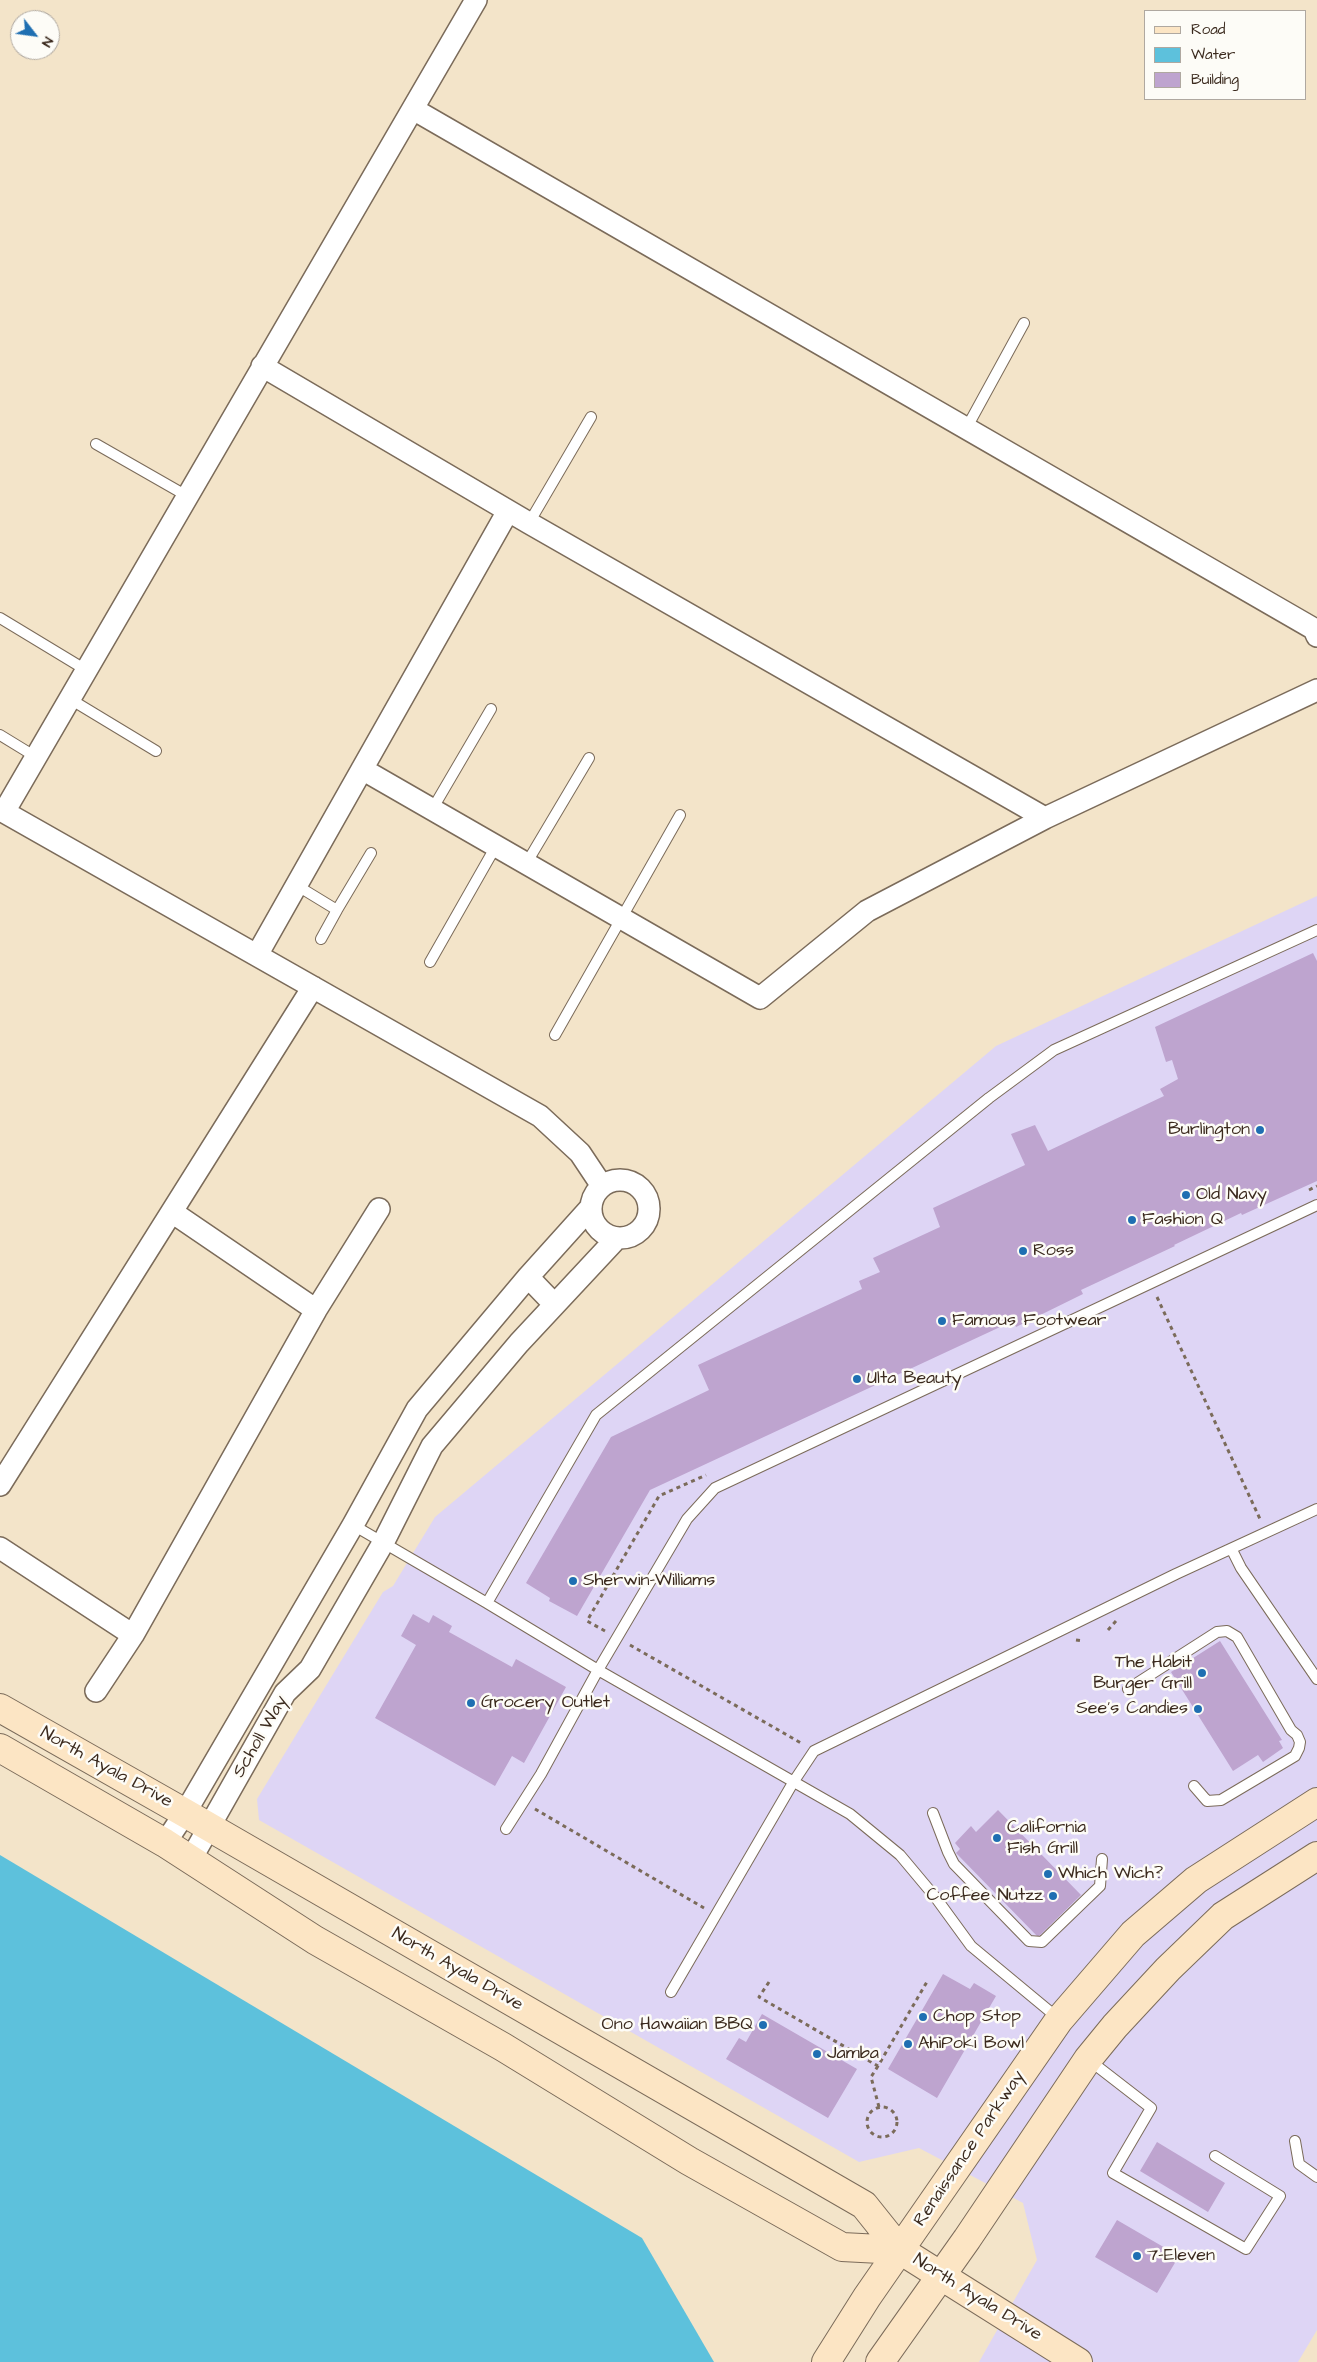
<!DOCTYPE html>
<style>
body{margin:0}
#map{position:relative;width:1317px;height:2362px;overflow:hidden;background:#f3e4c9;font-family:"Architects Daughter",sans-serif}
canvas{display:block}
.legend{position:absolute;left:1144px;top:10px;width:162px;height:90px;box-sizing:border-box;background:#fdfcf7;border:1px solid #afa8a0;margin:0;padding:6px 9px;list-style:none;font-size:15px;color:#3b2a1e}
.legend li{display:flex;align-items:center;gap:10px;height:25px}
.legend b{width:25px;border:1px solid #afa8a0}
.north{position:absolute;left:10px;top:10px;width:50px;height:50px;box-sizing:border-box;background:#fdfcf7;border:1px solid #afa8a0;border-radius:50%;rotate:120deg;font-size:14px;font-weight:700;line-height:20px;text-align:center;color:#3b2a1e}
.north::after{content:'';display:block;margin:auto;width:18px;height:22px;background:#1f6fb2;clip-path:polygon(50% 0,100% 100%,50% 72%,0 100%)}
</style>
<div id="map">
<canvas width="1317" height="2362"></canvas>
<ul class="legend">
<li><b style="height:6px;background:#fce5c4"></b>Road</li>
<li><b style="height:14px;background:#5dc1dc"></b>Water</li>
<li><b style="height:14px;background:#bea4cf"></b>Building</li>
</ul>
<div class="north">N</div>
</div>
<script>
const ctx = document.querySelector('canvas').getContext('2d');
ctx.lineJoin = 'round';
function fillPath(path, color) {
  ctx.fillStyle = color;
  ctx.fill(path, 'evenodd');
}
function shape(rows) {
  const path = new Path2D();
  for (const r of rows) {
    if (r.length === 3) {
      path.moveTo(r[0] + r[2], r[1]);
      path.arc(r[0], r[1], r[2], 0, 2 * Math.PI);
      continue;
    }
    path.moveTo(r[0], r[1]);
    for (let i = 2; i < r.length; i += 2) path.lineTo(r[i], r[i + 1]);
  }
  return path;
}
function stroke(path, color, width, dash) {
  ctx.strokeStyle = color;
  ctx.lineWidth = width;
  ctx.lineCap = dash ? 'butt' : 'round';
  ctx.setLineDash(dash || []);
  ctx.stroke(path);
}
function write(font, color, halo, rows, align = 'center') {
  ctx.font = font + ' "Architects Daughter",sans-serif';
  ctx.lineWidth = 5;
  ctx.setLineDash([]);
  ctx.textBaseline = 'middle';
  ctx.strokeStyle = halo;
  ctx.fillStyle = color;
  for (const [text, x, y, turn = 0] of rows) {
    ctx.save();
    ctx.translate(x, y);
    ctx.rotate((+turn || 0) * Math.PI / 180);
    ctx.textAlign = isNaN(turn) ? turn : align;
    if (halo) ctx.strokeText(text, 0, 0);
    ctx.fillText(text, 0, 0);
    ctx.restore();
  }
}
fillPath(shape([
 [1317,896,1317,2330,1298,2362,979,2362,1037,2260,1023,2203,919,2148,859,2162,259,1820,257,1799,383,1592,393,1586,435,1517,996,1046]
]), '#ded5f5');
fillPath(shape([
 [0,1855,642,2238,714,2362,0,2362]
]), '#5dc1dc');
fillPath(shape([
 [1313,953,1317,961,1317,1181,1242,1215,1241,1213,1174,1245,1175,1246,1081,1290,1083,1294,1016,1327,1013,1321,650,1490,577,1616,549,1601,550,1598,526,1583,611,1437,709,1390,698,1365,862,1289,859,1281,880,1272,873,1258,940,1227,933,1208,1025,1165,1011,1134,1035,1125,1048,1151,1164,1096,1160,1089,1178,1079,1172,1060,1166,1062,1155,1027],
 [413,1614,429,1623,433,1615,452,1626,449,1632,512,1667,516,1659,566,1687,524,1763,512,1756,495,1786,375,1718,416,1645,401,1636],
 [1220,1641,1282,1740,1279,1741,1283,1748,1263,1762,1258,1755,1233,1771,1171,1672],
 [998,1810,1081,1895,1038,1937,956,1853,960,1849,955,1843,971,1826,976,1832],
 [943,1974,970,1989,974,1983,996,1996,937,2098,888,2069],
 [762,2014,857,2069,828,2118,726,2059,739,2038,746,2042],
 [1157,2142,1225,2183,1208,2212,1140,2171],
 [1117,2220,1179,2256,1157,2293,1095,2257]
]), '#bea4cf');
const lane = shape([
 [966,429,1024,323],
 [96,444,187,496],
 [529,523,591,417],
 [0,618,86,670],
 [70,699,156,751],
 [0,735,36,757],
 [433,808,491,709],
 [526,864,589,758],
 [296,885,337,910,371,853],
 [321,939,337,910],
 [430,962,496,846],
 [555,1035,680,815],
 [353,1525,487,1603,596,1415,989,1098,1054,1050,1317,930],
 [1232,1550,1241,1568,1317,1679],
 [487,1603,598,1670,850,1814,900,1855,936,1898,971,1946,1059,2019],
 [1128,1689,1217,1632,1227,1631,1237,1637,1291,1730,1297,1735,1300,1742,1299,1748,1295,1756,1221,1800,1207,1801,1194,1786],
 [933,1813,948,1852,954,1864,1029,1941,1042,1942,1100,1886,1102,1859],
 [506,1829,541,1774,598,1670,687,1519,715,1488,1317,1205],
 [671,1992,794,1781,814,1751,1176,1574,1317,1509],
 [1089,2060,1151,2108,1113,2173,1246,2249,1280,2196,1215,2156],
 [1295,2141,1299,2164,1317,2177]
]);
const street = shape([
 [476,0,4,812,540,1116,580,1153,602,1186],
 [413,109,1314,629,1317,636],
 [262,366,529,523,1045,818],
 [362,769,760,998,867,911,1045,818,1317,690],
 [257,955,508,511],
 [620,1209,29],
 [172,1212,316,1310],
 [528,1277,554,1304],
 [0,1485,313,987],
 [0,1548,133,1635],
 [96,1691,133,1635,316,1310,379,1209],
 [165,1843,185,1813,353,1525,417,1409,528,1277,591,1207],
 [191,1859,285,1693,310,1669,383,1543,432,1446,519,1343,617,1238]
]);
const secondary = shape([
 [0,1708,185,1813,864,2205,900,2250,1078,2362],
 [0,1748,165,1843,315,1940,503,2047,689,2161,842,2247,900,2250],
 [826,2362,867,2297,1059,2020,1133,1934,1196,1880,1317,1802],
 [880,2362,967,2239,1088,2059,1115,2026,1168,1969,1223,1916,1317,1856]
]);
stroke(lane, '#7b6b5a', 12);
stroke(street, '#7b6b5a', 24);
stroke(secondary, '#7b6b5a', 30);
stroke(shape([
 [1309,1190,1317,1186],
 [1157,1297,1260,1519],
 [1108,1630,1116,1621],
 [605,1631,587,1621,659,1496,706,1475],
 [1076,1640,1083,1641],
 [630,1645,801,1743],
 [535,1809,704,1908],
 [769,1982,759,1997,878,2066,928,1980],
 [878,2066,871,2077,879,2107],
 [882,2122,15]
]), '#7b6b5a', 3, [4, 4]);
stroke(lane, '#fff', 10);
stroke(street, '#fff', 21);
stroke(secondary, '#fce5c4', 28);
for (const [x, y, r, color] of [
 [1260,1130,5,"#1f6fb2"],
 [1186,1195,5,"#1f6fb2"],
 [1132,1220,5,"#1f6fb2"],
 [1023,1251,5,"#1f6fb2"],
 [942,1321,5,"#1f6fb2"],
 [857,1379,5,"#1f6fb2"],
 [573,1581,5,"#1f6fb2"],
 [1202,1673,5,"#1f6fb2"],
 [471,1703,5,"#1f6fb2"],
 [1198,1709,5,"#1f6fb2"],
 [997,1838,5,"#1f6fb2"],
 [1048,1874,5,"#1f6fb2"],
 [1053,1896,5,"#1f6fb2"],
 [923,2017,5,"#1f6fb2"],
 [763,2025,5,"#1f6fb2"],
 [908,2044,5,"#1f6fb2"],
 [817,2054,5,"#1f6fb2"],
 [1137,2256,5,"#1f6fb2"]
]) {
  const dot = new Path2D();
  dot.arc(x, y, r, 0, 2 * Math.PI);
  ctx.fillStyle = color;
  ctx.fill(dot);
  stroke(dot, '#fdfcf7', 2);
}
write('18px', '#3b2a1e', '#fdfcf7', [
 ["Burlington",1250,1130,"right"],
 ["Old Navy",1196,1195],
 ["Fashion Q",1142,1220],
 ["Ross",1033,1251],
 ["Famous Footwear",952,1321],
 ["Ulta Beauty",867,1379],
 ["Sherwin-Williams",583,1581],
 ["The Habit",1192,1663,"right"],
 ["Burger Grill",1192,1684,"right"],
 ["Grocery Outlet",481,1703],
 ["See's Candies",1188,1709,"right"],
 ["California",1007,1828],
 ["Fish Grill",1007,1849],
 ["Which Wich?",1058,1874],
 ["Coffee Nutzz",1043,1896,"right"],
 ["Chop Stop",933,2017],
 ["Ono Hawaiian BBQ",753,2025,"right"],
 ["AhiPoki Bowl",918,2044],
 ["Jamba",827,2054],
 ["7-Eleven",1147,2256]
], 'left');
write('18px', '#3b2a1e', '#fdfcf7', [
 ["Scholl Way",261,1737,-60],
 ["North Ayala Drive",106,1768,29],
 ["North Ayala Drive",457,1970,30],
 ["Renaissance Parkway",970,2149,-56],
 ["North Ayala Drive",977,2298,32]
]);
</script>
